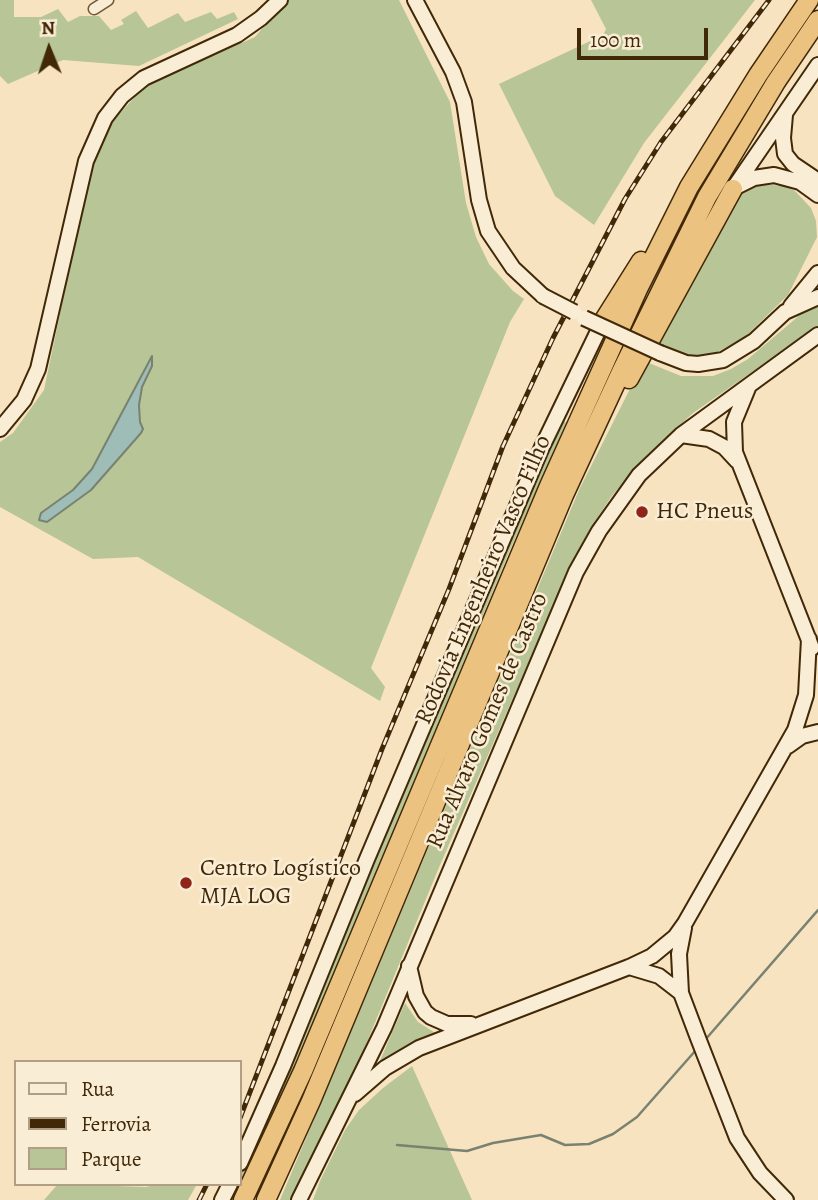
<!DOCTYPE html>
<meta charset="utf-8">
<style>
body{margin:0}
#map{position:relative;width:818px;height:1200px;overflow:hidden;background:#f8e3c0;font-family:Alegreya,serif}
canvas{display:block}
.legend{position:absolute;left:14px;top:1060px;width:228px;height:126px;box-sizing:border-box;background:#faedd6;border:2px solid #b09f84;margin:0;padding:9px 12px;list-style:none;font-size:21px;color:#412908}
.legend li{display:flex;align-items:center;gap:14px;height:35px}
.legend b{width:35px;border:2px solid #b09f84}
.north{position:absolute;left:14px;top:14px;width:70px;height:70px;-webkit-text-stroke:5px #faedd6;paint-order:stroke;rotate:358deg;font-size:19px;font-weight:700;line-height:28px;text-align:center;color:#412908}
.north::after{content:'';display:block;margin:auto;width:24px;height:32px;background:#412908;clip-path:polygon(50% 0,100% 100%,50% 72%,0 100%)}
.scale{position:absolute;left:577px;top:28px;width:131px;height:32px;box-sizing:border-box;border:4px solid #412908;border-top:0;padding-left:9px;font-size:21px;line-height:24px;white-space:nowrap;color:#412908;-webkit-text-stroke:5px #faedd6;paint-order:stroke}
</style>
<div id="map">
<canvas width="818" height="1200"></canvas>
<ul class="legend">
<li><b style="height:9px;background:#faedd6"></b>Rua</li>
<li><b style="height:9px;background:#412908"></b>Ferrovia</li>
<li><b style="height:19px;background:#b8c596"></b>Parque</li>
</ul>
<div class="north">N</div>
<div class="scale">100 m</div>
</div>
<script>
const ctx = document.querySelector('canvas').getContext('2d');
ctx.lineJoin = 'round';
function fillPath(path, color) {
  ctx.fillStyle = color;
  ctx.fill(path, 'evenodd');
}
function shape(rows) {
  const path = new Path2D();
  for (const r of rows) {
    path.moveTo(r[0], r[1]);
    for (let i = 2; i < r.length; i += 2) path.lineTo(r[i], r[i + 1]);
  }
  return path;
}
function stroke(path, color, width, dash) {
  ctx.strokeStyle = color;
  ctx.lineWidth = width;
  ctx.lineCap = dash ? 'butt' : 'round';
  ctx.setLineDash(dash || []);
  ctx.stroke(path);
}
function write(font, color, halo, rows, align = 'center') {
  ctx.font = font + ' Alegreya,serif';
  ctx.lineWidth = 5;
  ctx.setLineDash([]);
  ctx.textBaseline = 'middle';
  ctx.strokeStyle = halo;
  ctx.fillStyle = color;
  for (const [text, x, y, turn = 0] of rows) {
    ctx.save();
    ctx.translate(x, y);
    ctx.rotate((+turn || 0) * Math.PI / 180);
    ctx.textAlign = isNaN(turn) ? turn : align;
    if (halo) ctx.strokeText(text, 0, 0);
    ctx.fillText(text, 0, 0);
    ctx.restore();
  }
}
fillPath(shape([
 [0,0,14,0,14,17,41,17,58,9,68,22,80,16,99,16,111,30,124,24,121,20,136,11,148,28,178,13,185,22,211,12,217,19,234,12,238,19,139,66,63,60,8,84,0,76],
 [286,0,399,0,450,102,466,203,476,237,489,264,513,291,524,299,510,322,371,668,385,687,380,701,138,557,93,559,0,507,0,442,13,433,44,390,91,166,110,124,145,86,255,37],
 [591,0,755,0,644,143,594,225,555,196,499,84,603,35,606,29],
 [760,184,785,186,795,191,811,208,816,221,817,237,788,295,745,337,710,356,686,357,654,342,736,197],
 [818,305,818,326,693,413,642,460,611,497,590,529,571,565,440,865,353,1076,292,1200,280,1200,579,490,644,361,681,376,713,376,731,369,748,359,801,314],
 [609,320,611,322,563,418,566,423,510,550,289,1082,245,1177,233,1200,228,1200,235,1184,240,1184,240,1174,283,1079,542,459],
 [405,1003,418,1022,437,1034,405,1048,379,1063],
 [412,1066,472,1200,313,1200,320,1181,345,1130,359,1110,383,1088],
 [58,1184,146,1187,159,1184,197,1184,188,1200,44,1200]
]), '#b8c596');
const water = shape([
 [152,356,152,366,142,387,139,405,140,422,143,429,141,433,91,490,47,522,39,520,41,513,73,490,92,469,152,356]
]);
fillPath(water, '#9ebdb7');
stroke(water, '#798271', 2);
stroke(shape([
 [705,1040,818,910],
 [397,1145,467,1151,493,1143,541,1135,565,1145,589,1144,613,1134,637,1117,696,1050]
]), '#798271', 2.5);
const street = shape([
 [94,9,108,0]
]);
const secondary = shape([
 [415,0,453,72,464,102,479,200,488,231,513,268,543,296],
 [785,115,783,138,785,154,793,164,818,181],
 [734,188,754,178,774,175,800,182,818,195],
 [733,189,818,65],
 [791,306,818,273],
 [660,353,686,363,698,364,723,360,754,341,785,312,818,297],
 [748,388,734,422,735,452,812,648],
 [0,429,24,400,38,369,86,161,105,118,122,96,144,78,237,35,261,18,280,0],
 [681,435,709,439,724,447,737,461],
 [788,746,802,736,818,732],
 [684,928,679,954,681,993,698,1038,737,1138,760,1173,786,1200],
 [409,966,416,996,425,1012,431,1017,447,1024,471,1024],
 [629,967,659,976,681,993],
 [355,1094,385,1068,419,1048,629,967,652,956,675,937,685,923,795,730,806,695,809,639],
 [240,1163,283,1066,367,859,542,447,602,323],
 [222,1200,230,1184],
 [299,1200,384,1028,576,572,599,531,639,475,681,435,818,335]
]);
const highway = shape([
 [602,323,641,261],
 [629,379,733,189],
 [243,1200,303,1071,549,486,638,289,689,187,758,75,809,0],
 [266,1200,311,1101,564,495,621,372,707,197,776,82,818,20]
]);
stroke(street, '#6f5836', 13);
stroke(secondary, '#412908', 18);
stroke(highway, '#412908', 21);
stroke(street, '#faedd6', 10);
stroke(secondary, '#faedd6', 14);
stroke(highway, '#ecc280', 18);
const rail = shape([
 [240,1118,382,749,449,589,503,446,553,338,625,199,661,142,769,0],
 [199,1200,207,1184]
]);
stroke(rail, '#412908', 5);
stroke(rail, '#faedd6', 2.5, [8]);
const secondaryBridge = shape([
 [543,296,574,312],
 [584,318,660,353]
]);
stroke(secondaryBridge, '#412908', 18, []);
stroke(secondaryBridge, '#faedd6', 14);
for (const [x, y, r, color] of [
 [642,512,7,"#8f2418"],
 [186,883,7,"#8f2418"]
]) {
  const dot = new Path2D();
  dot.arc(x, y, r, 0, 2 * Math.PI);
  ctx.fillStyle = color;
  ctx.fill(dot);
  stroke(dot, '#faedd6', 2.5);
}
write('24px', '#412908', '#faedd6', [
 ["HC Pneus",656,512],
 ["Centro Logístico",200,869],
 ["MJA LOG",200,897]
], 'left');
write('24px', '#412908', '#faedd6', [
 ["Rodovia Engenheiro Vasco Filho",484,580,-67],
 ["Rua Alvaro Gomes de Castro",488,721,-67]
]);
</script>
